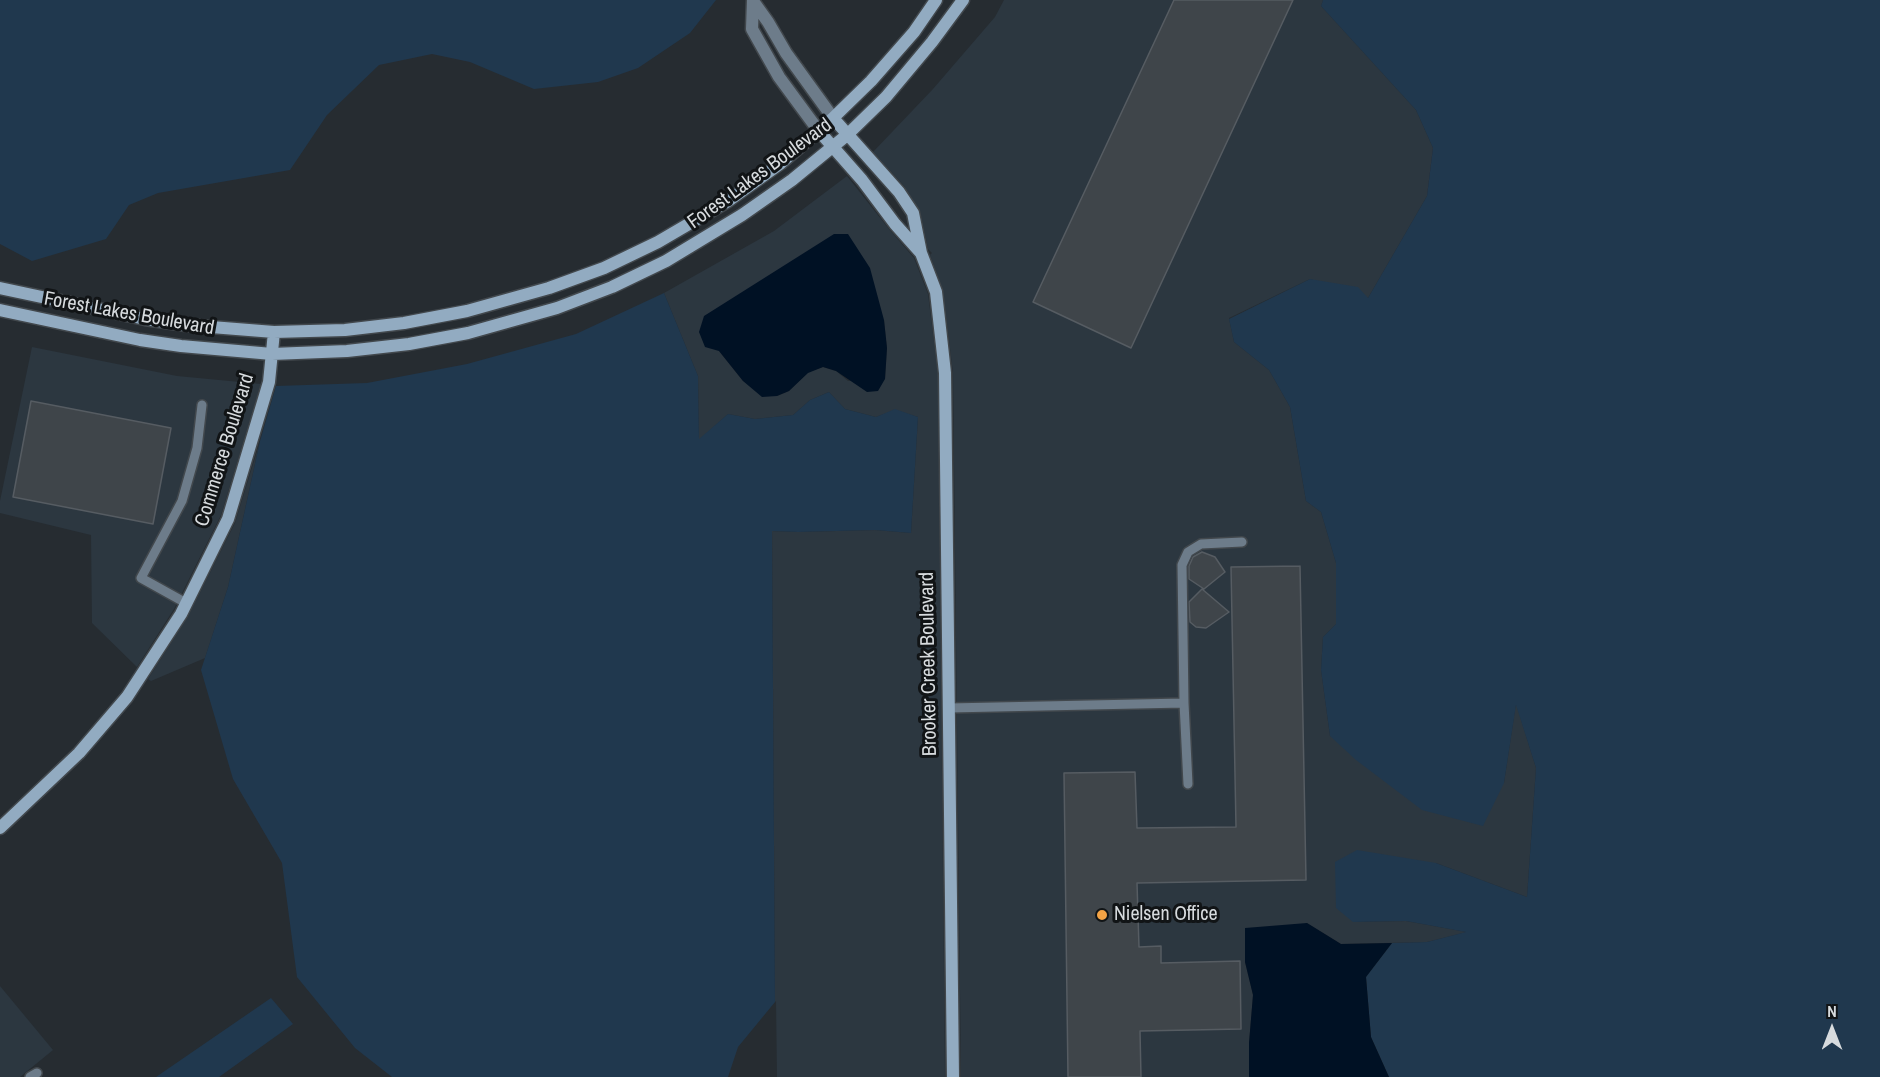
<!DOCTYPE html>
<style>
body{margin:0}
#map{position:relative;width:1880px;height:1077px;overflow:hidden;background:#262c31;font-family:"Archivo Narrow",sans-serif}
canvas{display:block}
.north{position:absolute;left:1802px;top:999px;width:60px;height:60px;-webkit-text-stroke:4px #111416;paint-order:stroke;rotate:0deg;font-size:16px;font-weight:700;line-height:24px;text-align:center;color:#d7dbde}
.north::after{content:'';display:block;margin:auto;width:21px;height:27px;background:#d7dbde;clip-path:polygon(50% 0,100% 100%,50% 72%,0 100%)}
</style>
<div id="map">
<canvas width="1880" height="1077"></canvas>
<div class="north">N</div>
</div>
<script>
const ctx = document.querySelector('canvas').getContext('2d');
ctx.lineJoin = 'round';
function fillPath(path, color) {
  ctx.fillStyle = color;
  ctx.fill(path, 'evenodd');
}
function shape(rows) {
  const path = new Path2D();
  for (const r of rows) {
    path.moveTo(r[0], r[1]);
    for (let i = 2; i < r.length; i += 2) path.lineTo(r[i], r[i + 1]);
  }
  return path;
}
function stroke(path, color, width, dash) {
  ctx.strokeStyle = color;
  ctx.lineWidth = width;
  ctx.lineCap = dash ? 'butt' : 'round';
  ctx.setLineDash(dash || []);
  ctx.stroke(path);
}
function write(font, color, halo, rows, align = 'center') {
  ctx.font = font + ' "Archivo Narrow",sans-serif';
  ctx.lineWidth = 6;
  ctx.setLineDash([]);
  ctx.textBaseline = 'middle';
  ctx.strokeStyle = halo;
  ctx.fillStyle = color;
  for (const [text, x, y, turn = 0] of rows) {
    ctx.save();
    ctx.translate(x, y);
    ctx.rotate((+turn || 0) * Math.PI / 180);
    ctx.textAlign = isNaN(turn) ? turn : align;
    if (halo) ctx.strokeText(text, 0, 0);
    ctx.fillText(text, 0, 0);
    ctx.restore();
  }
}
fillPath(shape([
 [1004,0,1323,0,1321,6,1416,110,1433,148,1427,196,1368,298,1310,279,1229,318,1234,342,1269,370,1290,407,1306,501,1321,512,1336,563,1336,624,1323,637,1321,670,1330,736,1504,783,1516,703,1536,768,1527,897,1436,863,1353,922,1406,921,1467,932,1427,942,1341,944,1307,923,1245,962,1253,995,1249,1043,1249,1077,961,1077,953,373,943,291,930,255,932,253,928,249,920,211,904,186,873,152,933,89,995,17],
 [847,176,889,229,914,258,928,294,938,374,945,1077,777,1077,776,1001,775,1002,772,531,798,532,875,530,911,533,918,417,895,410,876,417,845,409,829,392,810,400,793,415,755,419,728,414,699,440,698,376,664,293,774,231],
 [884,320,887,348,885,379,848,381,836,371,823,367,808,372,789,391,777,396,743,381,719,351],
 [32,347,177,376,261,384,221,515,174,609,137,667,92,623,91,535,0,513,0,501],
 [260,441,228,587,205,658,151,681,148,679,187,618,235,523],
 [0,986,53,1050,20,1077,0,1077]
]), '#2c3740');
fillPath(shape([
 [0,0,716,0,690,33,638,68,598,82,534,89,470,62,432,54,379,65,327,115,290,170,158,193,129,205,106,239,32,261,0,244],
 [1323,0,1880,0,1880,1077,1389,1077,1371,1037,1366,977,1392,943,1427,942,1466,932,1406,921,1353,922,1336,908,1335,862,1357,850,1436,863,1527,897,1536,768,1516,705,1504,783,1483,826,1422,810,1356,760,1330,736,1321,670,1323,637,1336,624,1336,563,1321,512,1306,501,1290,407,1269,370,1234,342,1229,319,1310,279,1358,287,1368,298,1427,196,1433,148,1416,110,1321,6],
 [664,293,698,376,699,439,728,414,755,419,793,415,810,400,829,392,845,409,876,417,895,409,918,417,911,533,875,530,798,532,772,531,775,1002,738,1047,728,1077,392,1077,355,1048,297,977,282,863,233,779,201,670,228,587,260,441,276,386,367,383,467,364,576,334],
 [271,998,293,1024,219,1077,156,1077]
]), '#20384e');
fillPath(shape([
 [834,234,848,234,870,268,884,320,887,348,885,379,878,391,867,392,836,371,823,367,808,373,789,391,777,396,762,397,743,381,719,351,705,347,699,332,704,316],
 [1307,923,1341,944,1392,943,1366,977,1371,1037,1389,1077,1249,1077,1249,1043,1253,995,1245,962,1245,928]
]), '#001124');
const building = shape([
 [1174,0,1293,0,1131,348,1033,302,1174,0],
 [31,401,171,428,153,524,13,497,31,401],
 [1202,552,1215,557,1225,572,1204,589,1189,579,1189,566,1193,557,1202,552],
 [1300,566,1306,880,1137,883,1139,947,1161,946,1161,963,1240,961,1241,1029,1140,1031,1141,1077,1068,1077,1064,773,1135,772,1137,828,1236,827,1231,567,1300,566],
 [1202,589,1229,612,1206,628,1196,627,1190,622,1189,602,1202,589]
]);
fillPath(building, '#3f454a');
stroke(building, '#565c62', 1.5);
const lane = shape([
 [186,603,141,578,182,501,197,448,202,405],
 [1184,703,1188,784],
 [949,708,1184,703,1182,565,1188,552,1201,544,1242,542],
 [30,1077,37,1073]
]);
const street = shape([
 [753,0,752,29,779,77,818,130],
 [753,1,768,22,786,53,833,118]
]);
const secondary = shape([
 [833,118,899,192,913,213,921,253,936,292,945,373,953,1077],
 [818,130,862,180,895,224,920,252],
 [0,288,145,319,186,325,274,332,345,330,404,323,467,311,549,288,604,268,658,242,728,201,781,163,833,118,871,81,914,32,936,0],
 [0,310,140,340,181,346,272,354,347,351,409,344,468,333,557,308,612,287,666,261,742,215,792,180,847,135,886,97,932,42,963,0],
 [0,828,79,753,127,697,181,614,228,519,269,382,274,332]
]);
stroke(lane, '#42484d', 12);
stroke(street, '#42484d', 15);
stroke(secondary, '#42484d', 15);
stroke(lane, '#6d7c8a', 9);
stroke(street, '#6d7c8a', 12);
stroke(secondary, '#92abc1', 12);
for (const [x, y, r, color] of [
 [1102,915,6,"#f4a345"]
]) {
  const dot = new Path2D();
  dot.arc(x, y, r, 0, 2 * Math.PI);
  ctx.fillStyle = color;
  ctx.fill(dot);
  stroke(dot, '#111416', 2);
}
write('20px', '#d7dbde', '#111416', [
 ["Forest Lakes Boulevard",760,174,-36],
 ["Forest Lakes Boulevard",129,314,10],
 ["Commerce Boulevard",225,450,-73],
 ["Brooker Creek Boulevard",929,664,-91]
]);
write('20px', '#d7dbde', '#111416', [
 ["Nielsen Office",1114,915]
], 'left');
</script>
